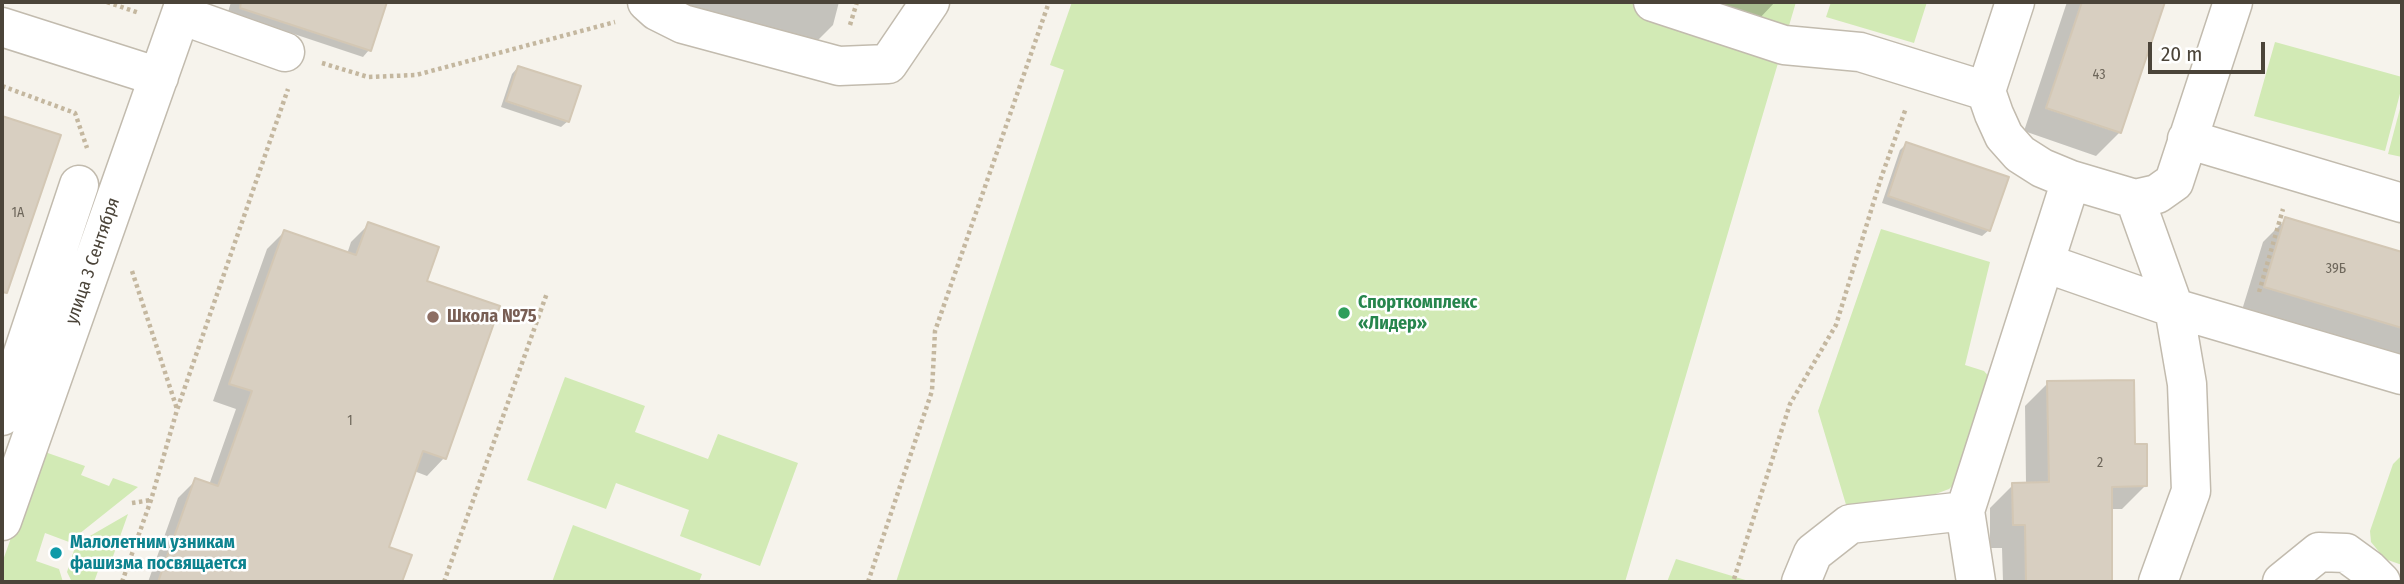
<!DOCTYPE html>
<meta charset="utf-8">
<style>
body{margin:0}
#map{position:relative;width:2404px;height:584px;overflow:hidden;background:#f6f3ec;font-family:"Fira Sans Condensed",sans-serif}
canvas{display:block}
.frame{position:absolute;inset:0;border:4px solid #4b4439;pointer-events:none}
.scale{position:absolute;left:2148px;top:42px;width:117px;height:32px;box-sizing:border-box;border:4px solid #4b4439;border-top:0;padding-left:9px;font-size:21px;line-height:24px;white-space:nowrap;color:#4b4439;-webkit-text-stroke:5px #fff;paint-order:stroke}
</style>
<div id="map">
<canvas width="2404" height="584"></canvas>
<div class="frame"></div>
<div class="scale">20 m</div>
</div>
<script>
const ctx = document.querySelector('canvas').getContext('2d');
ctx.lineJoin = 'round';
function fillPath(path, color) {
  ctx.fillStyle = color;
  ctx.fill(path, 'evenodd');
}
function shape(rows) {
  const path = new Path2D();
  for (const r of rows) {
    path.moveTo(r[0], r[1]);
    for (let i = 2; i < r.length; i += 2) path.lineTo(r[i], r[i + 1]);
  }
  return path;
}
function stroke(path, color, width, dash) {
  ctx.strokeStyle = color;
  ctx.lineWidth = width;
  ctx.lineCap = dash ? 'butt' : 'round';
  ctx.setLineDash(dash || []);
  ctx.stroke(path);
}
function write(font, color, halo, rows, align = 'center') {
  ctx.font = font + ' "Fira Sans Condensed",sans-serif';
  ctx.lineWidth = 5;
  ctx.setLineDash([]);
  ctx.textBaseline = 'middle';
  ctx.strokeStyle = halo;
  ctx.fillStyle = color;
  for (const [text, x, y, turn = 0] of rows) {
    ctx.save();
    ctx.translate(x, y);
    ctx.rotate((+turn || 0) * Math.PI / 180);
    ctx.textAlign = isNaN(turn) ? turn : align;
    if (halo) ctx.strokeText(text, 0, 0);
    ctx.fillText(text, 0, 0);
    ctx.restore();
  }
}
fillPath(shape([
 [1072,2,1796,2,1625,582,896,582,1064,70,1050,65],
 [1831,2,1927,2,1914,43,1826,17],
 [2275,42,2402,77,2402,86,2385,151,2254,116],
 [2402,101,2402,157,2388,154],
 [1881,229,1990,262,1965,365,1984,371,1992,380,1961,478,1949,489,1925,498,1847,508,1818,411],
 [565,377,645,406,635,432,708,459,718,434,798,463,760,566,680,536,689,510,616,483,606,509,527,480],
 [42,451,85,466,81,475,109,486,113,478,138,487,69,542,45,533,36,561,59,569,63,582,2,582,2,563],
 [2402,455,2402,565,2385,559,2371,542,2370,531,2393,464],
 [128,514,111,562,102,560,94,582,72,582,67,572,76,544],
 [573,525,702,574,699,582,552,582],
 [1676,559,1752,582,1667,582]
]), '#d2eab5');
fillPath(shape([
 [231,2,385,2,369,50,363,57,228,12],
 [650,2,839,2,833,25,810,48],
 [1703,2,1775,2,1758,20],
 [2067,2,2163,2,2120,132,2096,156,2024,131],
 [518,67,568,121,561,127,501,107,512,74],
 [2,118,59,136,6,289,2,294],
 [1906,144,1989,230,1982,236,1882,203,1900,150],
 [2286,219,2402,253,2402,358,2242,310,2263,242],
 [369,224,425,282,498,308,444,458,427,476,414,471,386,548,410,556,401,582,148,582,178,498,196,480,209,485,236,409,213,401,267,249,284,232,347,254,351,242],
 [2048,383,2134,446,2146,485,2122,509,2110,509,2111,582,2003,582,2002,548,1990,548,1990,508,2013,485,2026,484,2025,406]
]), '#0003');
const building = shape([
 [241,2,387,2,371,51,240,8,241,2],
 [2082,2,2165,2,2121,133,2046,108,2082,2],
 [518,66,581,86,569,122,506,101,518,66],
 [2,116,61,135,7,293,2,292,2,116],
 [1906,142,2009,177,1990,231,1888,196,1906,142],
 [2285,217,2402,252,2402,328,2264,287,2285,217],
 [368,222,439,247,427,281,500,306,446,459,423,451,389,547,412,555,402,582,158,582,195,478,218,486,252,391,229,384,284,230,356,255,368,222],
 [2134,380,2135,444,2147,444,2147,486,2112,487,2112,582,2026,582,2025,525,2013,525,2012,483,2049,482,2047,381,2134,380]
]);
fillPath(building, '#d8cfc1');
stroke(building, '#d3c7b4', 2);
const minor = shape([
 [647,2,657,11,683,24,839,66,888,64,930,2],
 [1653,2,1784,45,1860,52,1986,91],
 [2015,2,1986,91,1994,114,2004,136,2020,154,2042,168,2071,180,2135,199,2157,194,2174,182,2233,2],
 [181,15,285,52],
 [2,27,159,77],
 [2187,139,2402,203],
 [2135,199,2174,308,2187,384,2191,491,2158,582],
 [2045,263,2174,308,2402,375],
 [2,416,79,185],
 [2,521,185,2],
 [1801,582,1813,553,1850,524,1965,511],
 [1976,582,1965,511,2071,180],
 [2282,582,2319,552,2346,553,2368,569,2381,582]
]);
stroke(minor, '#c2bbae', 41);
stroke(shape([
 [107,2,139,13],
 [850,25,857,2],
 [322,63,368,77,416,75,615,22],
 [2,86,75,113,87,148],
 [132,271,177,409],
 [2259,292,2283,209],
 [132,503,151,500],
 [1734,579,1790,404,1836,325,1881,178,1906,108],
 [122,582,151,500,177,410,288,89],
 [444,582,547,293],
 [868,582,932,391,935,331,1049,2]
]), '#c4b79f', 4.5, [3.5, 3.5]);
stroke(minor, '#fff', 38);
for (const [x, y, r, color] of [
 [1344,313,7,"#2e9e5b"],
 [433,317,7,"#8d6e63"],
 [56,553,7,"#0f9aa8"]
]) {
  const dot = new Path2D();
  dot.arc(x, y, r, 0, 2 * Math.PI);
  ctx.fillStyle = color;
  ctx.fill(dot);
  stroke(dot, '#fff', 2.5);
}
write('14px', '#6e675b', null, [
 ["43",2099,75],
 ["1А",18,213],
 ["39Б",2336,269],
 ["1",350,421],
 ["2",2100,463]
]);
write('18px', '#4b4439', '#fff', [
 ["улица 3 Сентября",93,261,-71]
]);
write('bold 18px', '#27864d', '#fff', [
 ["Спорткомплекс",1358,303],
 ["«Лидер»",1358,324]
], 'left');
write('bold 18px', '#785e54', '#fff', [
 ["Школа №75",447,317]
], 'left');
write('bold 18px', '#0d838f', '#fff', [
 ["Малолетним узникам",70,543],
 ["фашизма посвящается",70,564]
], 'left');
</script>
